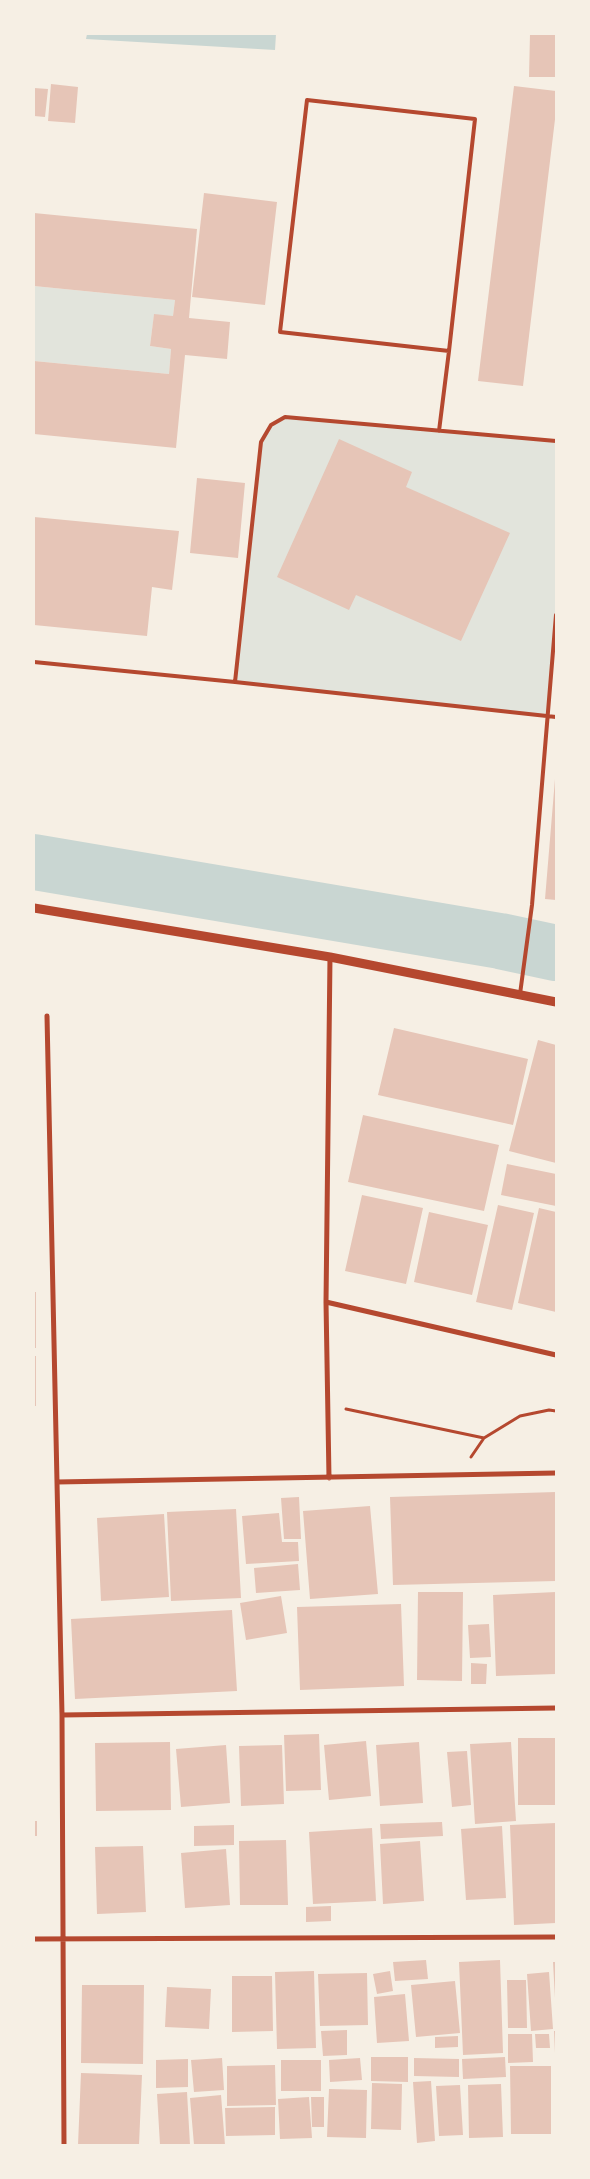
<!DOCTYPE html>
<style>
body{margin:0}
#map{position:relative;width:590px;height:2179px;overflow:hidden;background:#f6efe4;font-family:Lato,sans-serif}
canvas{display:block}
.frame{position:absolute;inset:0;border:35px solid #f6efe4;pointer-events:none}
</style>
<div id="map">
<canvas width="590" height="2179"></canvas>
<div class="frame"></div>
</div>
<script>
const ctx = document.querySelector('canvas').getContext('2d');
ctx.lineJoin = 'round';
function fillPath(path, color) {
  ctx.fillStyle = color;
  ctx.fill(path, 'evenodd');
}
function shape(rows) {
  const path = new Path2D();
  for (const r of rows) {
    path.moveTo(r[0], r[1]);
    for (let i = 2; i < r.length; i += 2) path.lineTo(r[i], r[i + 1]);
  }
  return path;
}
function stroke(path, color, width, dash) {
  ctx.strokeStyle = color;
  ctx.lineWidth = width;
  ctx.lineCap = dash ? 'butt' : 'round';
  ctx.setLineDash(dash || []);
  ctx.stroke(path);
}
fillPath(shape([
 [34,286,175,300,173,316,154,315,150,346,171,349,169,374,34,361],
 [285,417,556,441,556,615,548,716,235,682,261,442,271,425]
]), '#e2e4dc');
fillPath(shape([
 [87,34,276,34,275,50,86,39]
]), '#c9d6d2');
stroke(shape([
 [34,862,500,941,556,953]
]), '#c9d6d2', 56);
fillPath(shape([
 [530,34,556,34,556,77,529,77],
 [51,84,78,87,75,123,48,121],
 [514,86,556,91,556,111,523,386,478,381],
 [34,88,48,89,45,117,34,116],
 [204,193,277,202,265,305,192,297],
 [34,213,197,229,189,318,230,322,227,359,185,355,176,448,34,434,34,361,169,374,171,349,150,346,154,314,173,316,175,300,34,286],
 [339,439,412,472,406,487,510,533,461,641,356,595,349,610,277,577],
 [197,478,245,483,238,558,190,553],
 [34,517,179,531,172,590,152,587,147,636,34,625],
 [555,779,556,779,556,900,545,899],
 [394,1028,528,1059,513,1125,378,1095],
 [538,1040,556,1045,556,1163,509,1151],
 [363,1115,499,1145,484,1211,348,1182],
 [507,1164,556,1174,556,1206,501,1195],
 [362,1195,423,1208,406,1284,345,1271],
 [498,1205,534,1213,512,1310,476,1302],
 [539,1208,556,1212,556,1312,518,1303],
 [429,1212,488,1225,472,1295,414,1282],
 [34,1292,36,1292,36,1348,34,1348],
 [34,1356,36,1356,36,1406,34,1406],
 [556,1492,556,1581,393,1585,390,1497],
 [299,1497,301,1539,284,1539,281,1498],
 [370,1506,378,1594,310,1599,303,1511],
 [236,1509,241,1598,171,1601,167,1512],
 [279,1513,282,1542,298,1542,299,1561,246,1564,242,1516],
 [164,1514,169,1597,101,1601,97,1518],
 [298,1564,300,1590,256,1593,254,1568],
 [418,1592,463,1592,462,1681,417,1680],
 [556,1592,556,1674,496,1676,493,1595],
 [281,1596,287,1633,246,1640,240,1603],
 [401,1604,404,1686,300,1690,297,1607],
 [232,1610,237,1691,75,1699,71,1619],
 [489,1624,491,1657,470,1658,468,1625],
 [471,1663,487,1664,486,1684,471,1684],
 [319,1734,321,1790,286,1791,284,1735],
 [518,1738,556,1738,556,1805,518,1805],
 [366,1741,371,1796,329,1800,324,1745],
 [170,1742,171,1810,96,1811,95,1743],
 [419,1742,423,1803,380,1806,376,1745],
 [511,1742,516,1821,475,1824,470,1744],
 [226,1745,230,1803,181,1807,176,1749],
 [282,1745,284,1804,241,1806,239,1746],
 [467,1751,471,1805,452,1807,447,1752],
 [34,1821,37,1821,37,1836,34,1836],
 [442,1822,443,1836,381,1839,380,1824],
 [556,1823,556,1923,514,1925,510,1825],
 [234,1825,234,1845,194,1846,194,1826],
 [502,1826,506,1898,466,1900,461,1829],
 [372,1828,376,1901,313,1904,309,1832],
 [286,1840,288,1905,240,1905,239,1841],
 [420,1841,424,1901,383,1904,380,1844],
 [143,1846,146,1912,97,1914,95,1847],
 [226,1849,230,1905,185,1908,181,1853],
 [331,1906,331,1921,306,1922,306,1907],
 [426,1960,428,1979,395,1981,393,1962],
 [500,1960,503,2053,463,2055,459,1962],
 [553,1962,556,1962,556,1998,555,1998],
 [314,1971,316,2048,277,2049,275,1972],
 [390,1971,393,1991,377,1994,373,1974],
 [549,1972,553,2029,531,2031,527,1974],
 [367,1973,368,2025,320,2026,318,1974],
 [232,1976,272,1976,273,2031,232,2032],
 [507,1980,526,1980,527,2028,508,2028],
 [455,1981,460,2033,416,2037,411,1985],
 [82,1985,144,1985,143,2064,81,2063],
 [167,1987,211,1989,209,2029,165,2027],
 [405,1994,409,2041,377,2043,374,1997],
 [347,2030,347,2055,323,2056,321,2031],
 [554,2031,556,2031,556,2053,555,2053],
 [508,2034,532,2034,533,2062,508,2063],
 [535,2034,549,2034,550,2048,536,2048],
 [458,2036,458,2047,435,2048,435,2037],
 [371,2057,408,2057,408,2082,371,2081],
 [505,2057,506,2077,463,2079,462,2059],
 [222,2058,224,2090,194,2092,191,2060],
 [360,2058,362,2080,330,2082,329,2060],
 [414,2058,459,2059,459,2077,414,2076],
 [188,2059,188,2087,156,2088,156,2060],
 [281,2060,321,2060,321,2091,281,2091],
 [275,2065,276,2105,227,2106,227,2066],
 [510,2066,551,2066,551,2134,511,2134],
 [81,2073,142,2075,139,2145,78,2145],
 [431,2081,435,2141,417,2143,413,2082],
 [372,2083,402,2084,401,2130,371,2129],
 [501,2084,503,2137,469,2138,468,2085],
 [460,2085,463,2135,439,2136,436,2086],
 [329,2089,367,2090,366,2138,327,2137],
 [187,2092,190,2145,160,2145,157,2094],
 [221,2095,225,2145,194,2145,190,2098],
 [309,2097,312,2138,280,2139,278,2099],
 [311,2097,324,2097,324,2127,312,2127],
 [275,2107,275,2135,226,2136,225,2108]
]), '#e6c5b7');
stroke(shape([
 [346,1409,484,1438],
 [471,1457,484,1438,520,1416,549,1410,556,1411]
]), '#b5482f', 3);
stroke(shape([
 [439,431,449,351,475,119,307,100,280,332,449,351],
 [556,441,285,417,271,425,261,442,235,682,556,717],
 [34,662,235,682],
 [520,994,532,905,556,615]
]), '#b5482f', 4);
stroke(shape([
 [47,1016,62,1715,64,2145],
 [326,1302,556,1355],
 [329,1478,326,1302,330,957],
 [57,1482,556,1473],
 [62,1715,556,1708],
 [34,1939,556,1937]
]), '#b5482f', 5);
stroke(shape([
 [34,908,330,957,556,1002]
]), '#b5482f', 9);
</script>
